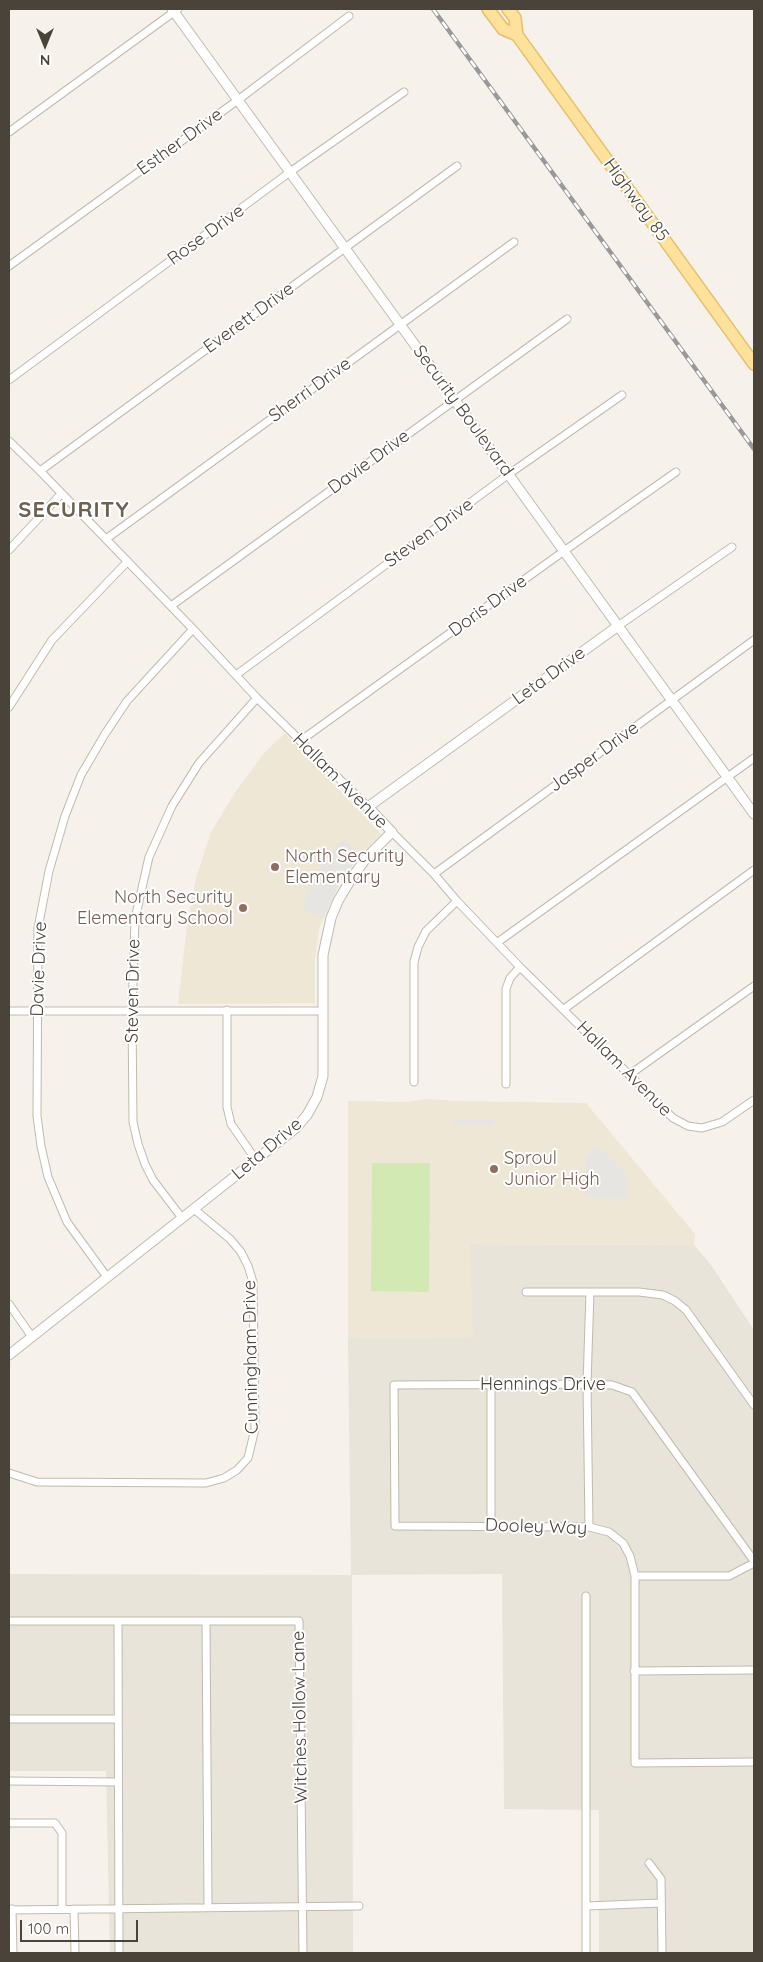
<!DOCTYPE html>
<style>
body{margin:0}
#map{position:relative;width:763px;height:1962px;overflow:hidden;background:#f6f2eb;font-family:Quicksand,sans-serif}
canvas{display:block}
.frame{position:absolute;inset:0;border:10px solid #4a4339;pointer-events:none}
.north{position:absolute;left:20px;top:20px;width:50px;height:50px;-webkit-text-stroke:4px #fff;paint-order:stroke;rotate:180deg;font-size:14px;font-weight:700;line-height:20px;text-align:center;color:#4a4339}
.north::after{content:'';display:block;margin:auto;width:18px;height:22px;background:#4a4339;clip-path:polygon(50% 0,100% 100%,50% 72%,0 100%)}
.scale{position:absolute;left:20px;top:1920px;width:118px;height:22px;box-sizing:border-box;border:2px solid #4a4339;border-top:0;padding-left:6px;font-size:15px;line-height:18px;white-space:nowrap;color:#4a4339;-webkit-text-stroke:4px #fff;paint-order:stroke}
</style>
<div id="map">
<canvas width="763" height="1962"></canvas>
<div class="frame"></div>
<div class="north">N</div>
<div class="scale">100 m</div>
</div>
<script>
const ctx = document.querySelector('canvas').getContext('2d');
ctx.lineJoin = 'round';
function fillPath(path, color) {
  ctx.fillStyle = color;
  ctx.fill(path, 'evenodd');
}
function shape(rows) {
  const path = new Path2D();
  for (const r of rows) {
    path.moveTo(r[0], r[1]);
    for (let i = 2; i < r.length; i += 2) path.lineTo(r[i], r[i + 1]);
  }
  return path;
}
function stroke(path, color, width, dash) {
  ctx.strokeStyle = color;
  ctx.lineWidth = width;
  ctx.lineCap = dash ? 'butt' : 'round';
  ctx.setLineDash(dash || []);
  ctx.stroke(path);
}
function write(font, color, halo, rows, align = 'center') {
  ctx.font = font + ' Quicksand,sans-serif';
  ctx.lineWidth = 4;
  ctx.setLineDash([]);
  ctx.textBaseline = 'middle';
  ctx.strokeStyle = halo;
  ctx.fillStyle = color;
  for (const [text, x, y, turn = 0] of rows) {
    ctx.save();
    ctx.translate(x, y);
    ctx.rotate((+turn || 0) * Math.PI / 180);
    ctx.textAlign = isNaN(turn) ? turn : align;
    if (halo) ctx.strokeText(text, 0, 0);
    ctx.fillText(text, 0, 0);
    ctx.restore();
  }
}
fillPath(shape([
 [469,1244,694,1245,711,1265,754,1330,754,1953,599,1953,599,1810,504,1809,502,1574,352,1575,353,1953,110,1953,106,1771,9,1771,9,1574,351,1575,348,1338,472,1337]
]), '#e9e4d9');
fillPath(shape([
 [285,733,381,834,359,856,340,883,319,929,315,960,315,1003,178,1004,187,925,196,878,211,832,236,791,264,753],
 [426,1099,456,1101,586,1103,695,1234,694,1245,470,1244,473,1337,348,1338,348,1101,408,1102]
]), '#eee7d5');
fillPath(shape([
 [372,1163,430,1163,429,1292,371,1291]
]), '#d2e9b4');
fillPath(shape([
 [345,838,359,856,340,883,323,919,302,908,317,873,327,858],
 [454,1120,493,1120,493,1125,454,1125],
 [597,1145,628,1176,628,1199,585,1198,585,1158]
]), '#e7e5e2');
const minor = shape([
 [9,132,178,9],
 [9,266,238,100,349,16],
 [9,380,290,172,404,92],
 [9,441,40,471,193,629,257,698,368,807],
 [40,471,457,166],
 [106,539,514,242],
 [9,550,61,494],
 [171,606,567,319],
 [618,626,732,547],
 [236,675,509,474,622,395],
 [9,707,52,640,127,562],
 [300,741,564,551,676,472],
 [392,832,434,874,457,901,520,967,673,1118,688,1126,702,1128,722,1122,754,1100],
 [434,874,754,640],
 [498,942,754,758],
 [564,1009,754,870],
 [227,1010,227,1107,231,1124,256,1160],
 [9,1011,322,1011],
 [629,1075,754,986],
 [414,1082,414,962,418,947,426,931,457,901],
 [506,1084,506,989,510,978,520,967],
 [182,1218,153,1180,145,1164,138,1144,133,1122,132,1012,135,919,149,857,172,806,199,763,257,698],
 [107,1277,67,1222,48,1177,41,1146,37,1116,38,928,49,871,65,816,81,775,105,734,127,701,193,629],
 [526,1292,639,1292,663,1295,675,1301,686,1310,754,1405],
 [9,1304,32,1337],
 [491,1385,491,1526],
 [9,1473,37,1482,206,1483,224,1478,237,1470,248,1458,255,1429,253,1282,248,1266,241,1252,230,1239,194,1209],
 [589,1527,587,1384,590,1292],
 [754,1561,632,1392,612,1385,587,1384,394,1385,395,1526,589,1527,609,1532,623,1543,630,1556,635,1576,635,1763,754,1762],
 [635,1576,729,1576,754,1563],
 [9,1621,299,1621,303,1953],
 [118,1621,119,1953],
 [206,1621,208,1906],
 [634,1671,754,1670],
 [9,1719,118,1719],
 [9,1781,118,1782],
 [9,1823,55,1823,62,1833,62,1909],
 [649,1863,661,1879,662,1953],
 [587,1906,660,1903],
 [12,1909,13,1953],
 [74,1909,75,1953],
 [9,1910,359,1906],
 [586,1953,586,1596]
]);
const tertiary = shape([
 [172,9,754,814],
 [9,1355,296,1128,307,1115,317,1097,323,1076,323,955,331,918,338,901,351,879,367,857,392,832,368,807,618,626]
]);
const primary = shape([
 [488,9,503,29,517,35],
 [508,9,515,18,517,35,754,364]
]);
stroke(minor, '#c1baad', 9);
stroke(tertiary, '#c1baad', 11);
stroke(primary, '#e5bf6a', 14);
stroke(minor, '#fff', 7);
stroke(tertiary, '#fff', 9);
stroke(primary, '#fee19b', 11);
const rail = shape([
 [433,9,754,449]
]);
stroke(rail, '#999', 4.5);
stroke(rail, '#fff', 2.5, [8]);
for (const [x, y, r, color] of [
 [275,867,5,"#8d6e63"],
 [243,908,5,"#8d6e63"],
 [494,1169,5,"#8d6e63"]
]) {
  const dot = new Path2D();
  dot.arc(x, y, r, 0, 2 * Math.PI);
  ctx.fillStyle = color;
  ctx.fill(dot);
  stroke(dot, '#fff', 2);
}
write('18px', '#4a4339', '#fff', [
 ["Esther Drive",180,142,-36],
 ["Highway 85",636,200,54],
 ["Rose Drive",206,235,-36],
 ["Everett Drive",249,318,-36],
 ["Sherri Drive",310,390,-36],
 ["Security Boulevard",463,411,54],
 ["Davie Drive",369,462,-36],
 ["Steven Drive",429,533,-36],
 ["Doris Drive",488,606,-36],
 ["Leta Drive",549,676,-36],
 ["Jasper Drive",594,757,-36],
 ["Hallam Avenue",340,781,45],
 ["Davie Drive",39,969,-88],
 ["Steven Drive",133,991,-89],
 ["Hallam Avenue",624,1069,45],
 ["Leta Drive",267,1149,-40],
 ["Cunningham Drive",251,1357,-91],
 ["Hennings Drive",543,1385],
 ["Dooley Way",536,1527,2],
 ["Witches Hollow Lane",300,1717,-91]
]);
write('18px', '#785e54', '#fff', [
 ["North Security",285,857],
 ["Elementary",285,878],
 ["North Security",233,898,"right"],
 ["Elementary School",233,919,"right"],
 ["Sproul",504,1159],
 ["Junior High",504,1180]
], 'left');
ctx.letterSpacing = '1px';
write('bold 22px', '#6d6150', '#fff', [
 ["SECURITY",74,510]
]);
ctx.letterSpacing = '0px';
</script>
